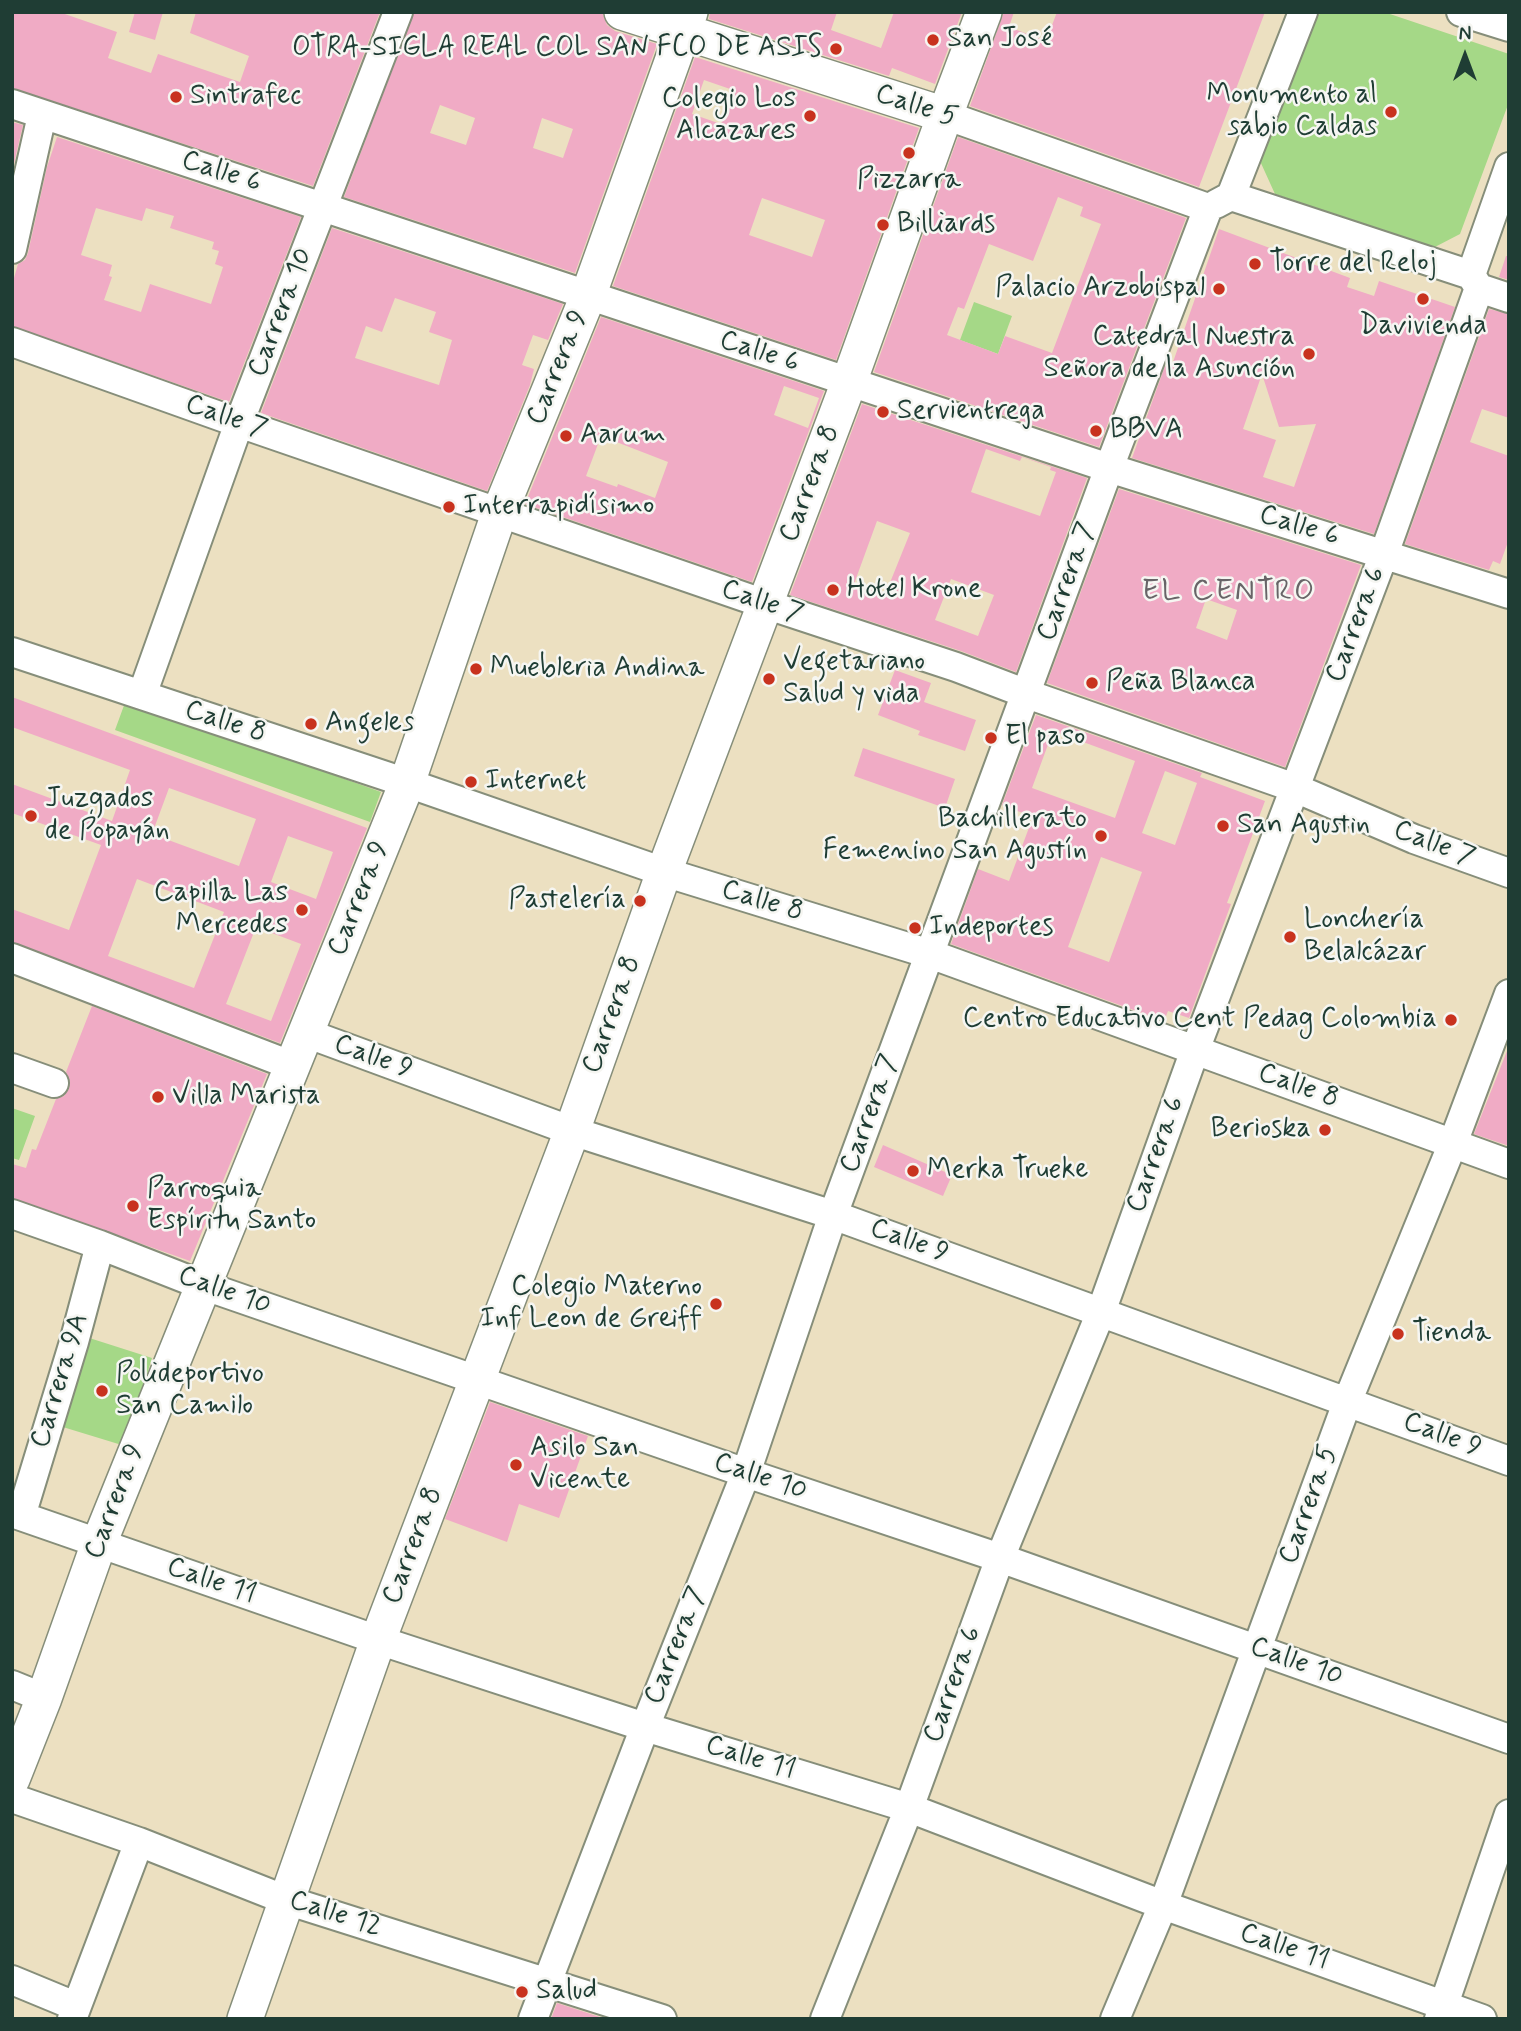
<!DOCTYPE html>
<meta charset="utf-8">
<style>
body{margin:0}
#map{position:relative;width:1521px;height:2031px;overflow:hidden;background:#ece0c1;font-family:Mynerve,sans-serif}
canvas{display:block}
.frame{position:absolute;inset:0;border:14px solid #1f3d34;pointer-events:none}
.north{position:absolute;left:1430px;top:21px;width:70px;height:70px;-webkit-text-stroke:5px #f6f6f2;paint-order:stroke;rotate:0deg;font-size:19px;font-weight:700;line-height:28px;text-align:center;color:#1f3d34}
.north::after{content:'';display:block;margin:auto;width:24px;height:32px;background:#1f3d34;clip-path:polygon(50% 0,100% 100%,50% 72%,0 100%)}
</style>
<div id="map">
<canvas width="1521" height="2031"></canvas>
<div class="frame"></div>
<div class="north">N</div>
</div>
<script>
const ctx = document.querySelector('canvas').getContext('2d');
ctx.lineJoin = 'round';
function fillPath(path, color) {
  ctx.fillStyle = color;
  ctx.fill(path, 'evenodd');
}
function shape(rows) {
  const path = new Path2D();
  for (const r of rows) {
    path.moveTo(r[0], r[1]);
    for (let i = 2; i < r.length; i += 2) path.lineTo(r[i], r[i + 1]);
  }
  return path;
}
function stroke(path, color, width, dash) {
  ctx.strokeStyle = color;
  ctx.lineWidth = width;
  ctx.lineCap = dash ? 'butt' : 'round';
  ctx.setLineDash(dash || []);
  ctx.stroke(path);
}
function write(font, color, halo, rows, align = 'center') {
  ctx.font = font + ' Mynerve,sans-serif';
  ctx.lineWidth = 5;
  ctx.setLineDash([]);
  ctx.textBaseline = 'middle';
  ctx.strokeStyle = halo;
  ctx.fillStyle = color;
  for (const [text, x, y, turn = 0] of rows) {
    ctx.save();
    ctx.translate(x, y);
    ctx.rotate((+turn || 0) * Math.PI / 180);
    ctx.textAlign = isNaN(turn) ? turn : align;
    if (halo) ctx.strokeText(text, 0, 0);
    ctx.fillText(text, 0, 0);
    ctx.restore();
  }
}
fillPath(shape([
 [1324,12,1384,12,1509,54,1509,102,1460,234,1433,248,1275,194,1260,161,1318,15],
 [974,302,1012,316,998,354,960,340],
 [126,700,381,792,370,822,115,730],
 [12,1108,35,1116,19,1160,12,1158],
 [80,1335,152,1358,125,1446,53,1424]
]), '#a5d887');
fillPath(shape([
 [12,12,59,12,117,32,108,58,151,73,158,54,240,82,249,56,190,33,196,12,380,12,313,186,12,88],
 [135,12,163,12,155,40,129,32],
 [414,12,602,12,607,25,615,31,657,44,575,273,344,197],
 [440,105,475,118,466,145,430,133],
 [542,118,573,129,563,158,533,148],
 [710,12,837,12,831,30,881,48,894,12,962,12,935,84,892,68,889,76,709,19],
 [1004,12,1014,12,1009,27,1046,41,1057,12,1265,12,1199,187,970,106],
 [695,57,919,128,836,360,613,286],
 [704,80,733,90,721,124,692,114],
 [762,198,825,220,812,257,749,235],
 [12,122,23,125,12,172],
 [57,137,301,217,229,402,12,326,12,285,18,264,25,260,28,253,47,167],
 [96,208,142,221,146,208,174,216,170,228,214,242,212,249,219,251,215,264,223,267,211,304,150,284,141,312,104,300,112,277,109,276,112,265,81,255],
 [958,137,1186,218,1099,447,874,372],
 [1058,197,1083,207,1080,216,1101,224,1052,353,1005,336,998,354,947,335,958,307,964,309,989,244,1033,261],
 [332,228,563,304,548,340,533,335,522,365,534,369,530,385,487,491,261,413],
 [395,298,436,312,429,332,452,340,439,385,355,358,366,326,382,332],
 [1219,229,1350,278,1347,287,1374,296,1379,281,1455,307,1374,534,1132,458,1165,366,1171,368],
 [1262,374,1279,427,1316,424,1294,487,1263,477,1276,440,1243,429],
 [1506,256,1509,256,1509,280,1499,277],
 [1489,309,1509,314,1509,418,1482,409,1470,442,1509,456,1509,539,1500,564,1493,561,1489,570,1405,544],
 [601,317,824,391,752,582,525,504],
 [784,386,819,398,808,428,774,415],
 [601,436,668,462,655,498,618,484,617,487,586,476],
 [862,404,1087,478,1016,672,961,651,790,595],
 [986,449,1020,461,1022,457,1051,467,1050,470,1056,472,1040,516,971,492],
 [877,521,910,533,885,595,854,584],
 [951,579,994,595,978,636,935,620],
 [1119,489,1361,565,1285,767,1047,683],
 [1206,599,1237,610,1227,640,1196,628],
 [895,670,931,683,924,702,976,720,965,751,918,735,920,731,878,715],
 [12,697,367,828,280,1043,12,942,12,909,69,930,101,845,12,813,12,784,112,821,130,770,12,727],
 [169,788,256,819,239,866,152,834],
 [288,836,333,852,316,899,271,882],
 [137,879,224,912,194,988,108,956],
 [256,927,301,944,271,1021,226,1004],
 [1036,715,1202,773,1200,777,1265,801,1227,903,1231,904,1189,1018,1168,1011,1164,1021,951,944,978,869,1009,881,1033,817,1002,805],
 [1053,731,1135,761,1115,818,1032,788],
 [1165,771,1197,783,1175,845,1142,833],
 [1101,857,1142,872,1109,962,1068,947],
 [863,748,955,779,945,808,854,776],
 [92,1006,267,1074,190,1261,12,1198,12,1164,26,1168,32,1149,36,1150,56,1099,64,1096,69,1089,70,1081,66,1072],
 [1509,1046,1509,1146,1474,1134],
 [883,1145,952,1175,943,1196,874,1167],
 [490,1402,588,1436,559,1518,519,1504,507,1542,445,1519],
 [557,2003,606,2019,551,2019]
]), '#f0abc5');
const minor = shape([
 [1461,12,1509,27],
 [12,104,1109,468,1509,594],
 [945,115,1208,208],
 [1231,196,1471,275,1479,288],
 [1216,204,1231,196,1303,12],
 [12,249,42,115],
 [1471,275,1509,167],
 [1479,288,1509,298],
 [12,342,239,423,765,604,956,667,1027,694,1295,788,1414,839,1509,873],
 [12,652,419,787,664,872,930,954,1509,1164],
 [142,695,239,423,398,12],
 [12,958,293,1066],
 [306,1033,572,1131,833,1215,1509,1461],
 [12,1068,54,1083],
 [12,1214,100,1245,202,1285,746,1473,1000,1558,1509,1739],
 [12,1513,378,1640,645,1727,909,1808,1163,1905,1482,2019],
 [21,1516,74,1342,100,1245],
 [12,1685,44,1698],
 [12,1798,139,1842,286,1900,662,2019],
 [12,1980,75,2006],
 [72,2019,139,1842],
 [533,2019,645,1727,746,1473,833,1215,1109,468,1208,208],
 [825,2019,909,1808,1000,1558,1101,1312,1195,1050,1384,554,1479,288],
 [1115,2019,1163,1905,1348,1400,1453,1143,1509,994],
 [1439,2019,1509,1814]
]);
const major = shape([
 [622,12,945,115],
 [12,1779,44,1698,99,1543,407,783,500,511,588,296,690,12],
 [245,2019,378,1640,572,1131,664,872,849,382,945,115,984,12]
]);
stroke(minor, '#868e7a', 32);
stroke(major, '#868e7a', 38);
stroke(minor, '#fff', 28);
stroke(major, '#fff', 35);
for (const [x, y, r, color] of [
 [933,40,7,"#c8321e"],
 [836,49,7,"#c8321e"],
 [176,97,7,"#c8321e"],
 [1391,112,7,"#c8321e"],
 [810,116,7,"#c8321e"],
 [909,153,7,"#c8321e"],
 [883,225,7,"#c8321e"],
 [1255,264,7,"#c8321e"],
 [1219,289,7,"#c8321e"],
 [1423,299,7,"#c8321e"],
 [1309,354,7,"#c8321e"],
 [883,412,7,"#c8321e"],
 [1096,431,7,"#c8321e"],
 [566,436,7,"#c8321e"],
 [449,507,7,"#c8321e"],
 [833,590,7,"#c8321e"],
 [476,669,7,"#c8321e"],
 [769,679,7,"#c8321e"],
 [1092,683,7,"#c8321e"],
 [311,724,7,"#c8321e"],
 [991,738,7,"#c8321e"],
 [471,782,7,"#c8321e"],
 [31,816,7,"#c8321e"],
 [1223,826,7,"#c8321e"],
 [1101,836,7,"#c8321e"],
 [640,901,7,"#c8321e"],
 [302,910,7,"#c8321e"],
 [915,928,7,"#c8321e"],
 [1290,937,7,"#c8321e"],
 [1451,1020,7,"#c8321e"],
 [158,1097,7,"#c8321e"],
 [1325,1130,7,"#c8321e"],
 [913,1171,7,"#c8321e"],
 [133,1206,7,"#c8321e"],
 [716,1304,7,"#c8321e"],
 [1398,1334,7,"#c8321e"],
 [102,1391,7,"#c8321e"],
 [516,1465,7,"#c8321e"],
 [522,1992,7,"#c8321e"]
]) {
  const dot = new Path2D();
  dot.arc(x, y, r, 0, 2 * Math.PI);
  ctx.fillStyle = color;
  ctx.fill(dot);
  stroke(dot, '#f6f6f2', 2.5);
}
write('28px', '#1f3d34', '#f6f6f2', [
 ["San José",947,40],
 ["OTRA-SIGLA REAL COL SAN FCO DE ASIS",822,49,"right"],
 ["Monumento al",1377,96,"right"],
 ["sabio Caldas",1377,128,"right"],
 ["Sintrafec",190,97],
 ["Colegio Los",796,100,"right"],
 ["Alcazares",796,132,"right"],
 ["Pizzarra",909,181,"center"],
 ["Billiards",897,225],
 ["Torre del Reloj",1269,264],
 ["Palacio Arzobispal",1205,289,"right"],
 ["Davivienda",1423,327,"center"],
 ["Catedral Nuestra",1295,338,"right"],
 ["Señora de la Asunción",1295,370,"right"],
 ["Servientrega",897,412],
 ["BBVA",1110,431],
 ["Aarum",580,436],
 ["Interrapidísimo",463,507],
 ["Hotel Krone",847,590],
 ["Vegetariano",783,663],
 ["Salud y vida",783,695],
 ["Muebleria Andina",490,669],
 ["Peña Blanca",1106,683],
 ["Angeles",325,724],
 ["El paso",1005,738],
 ["Internet",485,782],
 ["Juzgados",45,800],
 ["de Popayán",45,832],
 ["Bachillerato",1087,820,"right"],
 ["Femenino San Agustín",1087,852,"right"],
 ["San Agustin",1237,826],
 ["Capilla Las",288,894,"right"],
 ["Mercedes",288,926,"right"],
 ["Pastelería",626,901,"right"],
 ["Lonchería",1304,921],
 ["Belalcázar",1304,953],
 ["Indeportes",929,928],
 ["Centro Educativo Cent Pedag Colombia",1437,1020,"right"],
 ["Villa Marista",172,1097],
 ["Berioska",1311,1130,"right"],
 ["Merka Trueke",927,1171],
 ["Parroquia",147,1190],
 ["Espíritu Santo",147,1222],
 ["Colegio Materno",702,1288,"right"],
 ["Inf Leon de Greiff",702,1320,"right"],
 ["Tienda",1412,1334],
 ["Polideportivo",116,1375],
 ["San Camilo",116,1407],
 ["Asilo San",530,1449],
 ["Vicente",530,1481],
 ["Salud",536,1992]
], 'left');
write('28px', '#1f3d34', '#f6f6f2', [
 ["Calle 5",916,107,18],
 ["Calle 6",221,173,18],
 ["Carrera 10",282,313,-69],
 ["Calle 6",759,353,18],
 ["Carrera 9",559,368,-68],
 ["Calle 7",226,418,19],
 ["Carrera 8",811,484,-69],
 ["Calle 6",1299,527,17],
 ["Carrera 7",1068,582,-70],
 ["Calle 7",762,603,19],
 ["Carrera 6",1357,625,-69],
 ["Calle 8",225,723,18],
 ["Calle 7",1434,845,21],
 ["Carrera 9",360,899,-68],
 ["Calle 8",762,902,17],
 ["Carrera 8",613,1015,-70],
 ["Calle 9",373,1058,20],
 ["Calle 8",1298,1087,20],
 ["Carrera 7",871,1114,-70],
 ["Carrera 6",1157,1155,-70],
 ["Calle 9",909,1242,20],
 ["Calle 10",224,1292,20],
 ["Carrera 9A",61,1381,-73],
 ["Calle 9",1442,1436,21],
 ["Calle 10",760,1478,19],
 ["Carrera 9",116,1502,-69],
 ["Carrera 5",1310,1505,-70],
 ["Carrera 8",414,1546,-69],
 ["Calle 11",211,1582,19],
 ["Carrera 7",677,1646,-68],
 ["Calle 10",1296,1663,20],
 ["Carrera 6",954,1685,-70],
 ["Calle 11",750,1759,17],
 ["Calle 12",335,1915,18],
 ["Calle 11",1284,1948,19]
]);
ctx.letterSpacing = '2px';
write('30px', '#686467', '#f6f6f2', [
 ["EL CENTRO",1229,593]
]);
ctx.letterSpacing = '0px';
</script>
